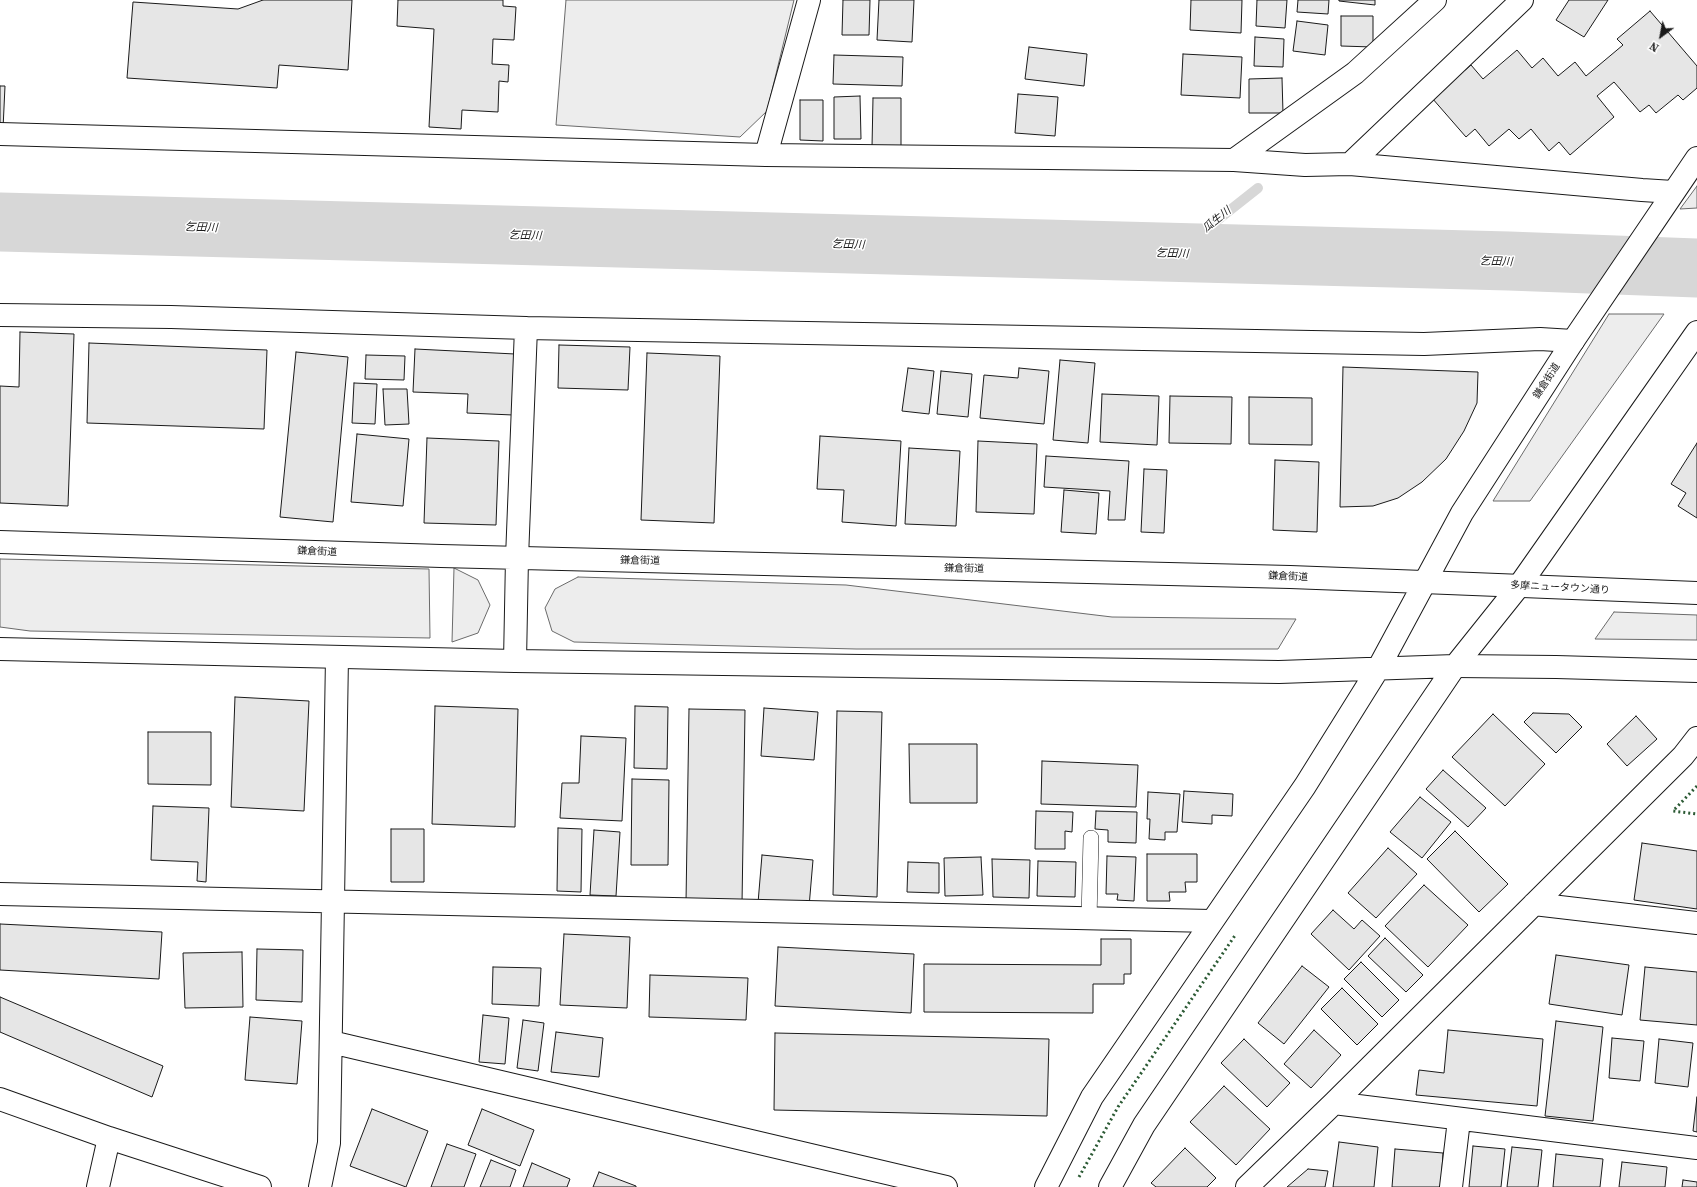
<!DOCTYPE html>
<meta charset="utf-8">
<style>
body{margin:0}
#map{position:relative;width:1697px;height:1187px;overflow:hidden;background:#fff;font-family:"Source Serif 4",serif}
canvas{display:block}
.north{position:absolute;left:1641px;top:16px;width:40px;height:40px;-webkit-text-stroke:3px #fff;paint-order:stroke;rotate:212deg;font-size:11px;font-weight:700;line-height:16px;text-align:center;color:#1a1a1a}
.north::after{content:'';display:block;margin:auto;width:14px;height:18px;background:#1a1a1a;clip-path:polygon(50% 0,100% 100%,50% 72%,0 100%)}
</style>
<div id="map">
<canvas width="1697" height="1187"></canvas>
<div class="north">N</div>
</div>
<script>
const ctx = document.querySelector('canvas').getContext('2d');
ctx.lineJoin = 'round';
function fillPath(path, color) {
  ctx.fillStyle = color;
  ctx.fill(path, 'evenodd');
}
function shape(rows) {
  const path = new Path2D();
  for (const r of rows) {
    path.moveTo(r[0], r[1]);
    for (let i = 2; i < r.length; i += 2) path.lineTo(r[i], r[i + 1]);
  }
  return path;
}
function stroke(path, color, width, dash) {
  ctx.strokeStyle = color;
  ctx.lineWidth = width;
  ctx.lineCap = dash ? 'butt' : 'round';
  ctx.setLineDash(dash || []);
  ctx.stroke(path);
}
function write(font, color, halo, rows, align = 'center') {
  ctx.font = font + ' "Source Serif 4","Noto Sans JP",serif';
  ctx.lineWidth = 3;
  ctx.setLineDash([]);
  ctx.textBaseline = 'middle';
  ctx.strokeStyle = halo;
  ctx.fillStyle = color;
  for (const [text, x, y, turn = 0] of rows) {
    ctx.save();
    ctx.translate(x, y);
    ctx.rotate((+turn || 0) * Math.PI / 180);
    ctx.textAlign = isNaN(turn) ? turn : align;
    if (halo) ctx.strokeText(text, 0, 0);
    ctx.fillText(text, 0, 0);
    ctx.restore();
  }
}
const green = shape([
 [566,0,794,0,767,111,740,137,556,125,566,0],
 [1697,186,1697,208,1680,209,1697,186],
 [1609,314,1664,314,1530,501,1493,501,1609,314],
 [0,559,429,569,430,638,30,631,0,627,0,559],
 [454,568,478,580,490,605,478,633,452,642,454,568],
 [578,577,846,585,1112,617,1296,619,1278,649,856,649,574,642,552,631,545,608,555,589,578,577],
 [1614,612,1697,615,1697,640,1595,639,1614,612]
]);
fillPath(green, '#ededed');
stroke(green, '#6a6a6a', 1);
stroke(shape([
 [1177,252,1258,188]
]), '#d7d7d7', 10);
stroke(shape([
 [0,222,1509,261,1697,268]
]), '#d7d7d7', 59);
const building = shape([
 [263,0,352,0,348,70,279,65,277,88,127,78,133,2,238,9,263,0],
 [398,0,503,0,503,6,516,7,514,40,493,39,492,64,509,65,508,82,499,81,498,112,462,110,461,129,429,127,434,29,397,26,398,0],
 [843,0,870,0,869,35,842,35,843,0],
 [879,0,914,0,912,42,877,40,879,0],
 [1191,0,1242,0,1241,33,1190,30,1191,0],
 [1257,0,1287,0,1285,28,1256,26,1257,0],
 [1298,0,1329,0,1328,14,1297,12,1298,0],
 [1339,0,1375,0,1375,5,1339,1,1339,0],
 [1569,0,1608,0,1584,37,1556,20,1569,0],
 [1650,11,1697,66,1697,88,1683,100,1678,95,1656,113,1649,105,1640,112,1614,82,1597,96,1614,117,1570,155,1559,142,1549,151,1531,129,1519,139,1509,129,1489,146,1475,129,1466,137,1432,98,1471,65,1483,79,1517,50,1532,68,1543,58,1558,76,1575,62,1586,76,1623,45,1617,39,1650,11],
 [1341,16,1373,16,1373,47,1341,46,1341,16],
 [1297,21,1328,25,1325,55,1293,51,1297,21],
 [1255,37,1284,39,1283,67,1254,66,1255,37],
 [1029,47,1087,54,1084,86,1025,79,1029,47],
 [1183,54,1242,57,1240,98,1181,95,1183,54],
 [834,55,903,57,902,86,833,84,834,55],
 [1282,78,1283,113,1249,113,1249,79,1282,78],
 [0,86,5,86,3,129,0,129,0,86],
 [1018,94,1058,97,1055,136,1015,133,1018,94],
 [860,96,861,139,834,139,834,97,860,96],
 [873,98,901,98,901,147,872,147,873,98],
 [800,100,823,100,823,141,800,140,800,100],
 [20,332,74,334,68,506,0,503,0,386,19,387,20,332],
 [89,343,267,350,264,429,87,423,89,343],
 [559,345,630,347,628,390,558,388,559,345],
 [415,349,515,354,513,415,467,413,468,394,413,392,415,349],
 [296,352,348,357,333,522,280,517,296,352],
 [647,353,720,356,714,523,641,520,647,353],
 [366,355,405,356,404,380,365,379,366,355],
 [1060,360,1095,363,1088,443,1053,440,1060,360],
 [1343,367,1478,372,1477,403,1464,431,1446,459,1422,482,1398,498,1373,506,1340,507,1343,367],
 [908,368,934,371,929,414,902,411,908,368],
 [1019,368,1049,371,1044,424,980,418,984,375,1018,378,1019,368],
 [941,371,972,374,968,417,937,414,941,371],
 [354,383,377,384,375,424,352,423,354,383],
 [383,389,407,389,409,424,385,425,383,389],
 [1102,394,1159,396,1157,445,1100,442,1102,394],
 [1170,396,1232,397,1231,444,1169,443,1170,396],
 [1249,397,1312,398,1312,445,1249,444,1249,397],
 [357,434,409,439,403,506,351,502,357,434],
 [820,436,901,441,896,526,842,522,844,490,817,489,820,436],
 [427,438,499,441,496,525,424,523,427,438],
 [978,441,1037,444,1034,514,976,512,978,441],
 [1697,443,1697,518,1678,506,1686,493,1671,484,1697,443],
 [909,448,960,451,956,526,905,524,909,448],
 [1046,456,1129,461,1125,520,1108,520,1110,491,1044,487,1046,456],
 [1275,460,1319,462,1317,532,1273,530,1275,460],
 [1144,469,1167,470,1164,533,1141,532,1144,469],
 [1064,490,1099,493,1096,534,1061,532,1064,490],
 [235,697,309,701,304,811,231,807,235,697],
 [435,706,518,709,515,827,432,824,435,706],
 [635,706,668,707,667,769,634,768,635,706],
 [764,708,818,712,814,760,761,756,764,708],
 [689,709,745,710,742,904,686,902,689,709],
 [837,711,882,712,877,897,833,895,837,711],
 [1533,713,1569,714,1582,727,1556,753,1524,722,1533,713],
 [1493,714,1545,764,1505,806,1452,757,1493,714],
 [1636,716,1657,739,1627,766,1607,744,1636,716],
 [148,732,211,732,211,785,148,784,148,732],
 [581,736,626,738,622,821,560,818,562,783,579,783,581,736],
 [909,744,977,744,977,803,910,803,909,744],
 [1042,761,1138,765,1136,807,1041,804,1042,761],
 [1443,770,1486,808,1468,827,1426,789,1443,770],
 [632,779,669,780,668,865,631,865,632,779],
 [1184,791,1233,794,1232,816,1212,815,1212,824,1182,822,1184,791],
 [1148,792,1180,794,1177,832,1165,832,1165,840,1149,839,1150,819,1147,819,1148,792],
 [1420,797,1451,822,1422,858,1390,832,1420,797],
 [153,806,209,808,206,882,197,881,198,862,151,860,153,806],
 [1036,811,1073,812,1072,832,1065,831,1065,849,1035,849,1036,811],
 [1096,811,1137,812,1136,843,1108,842,1108,830,1095,829,1096,811],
 [558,828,582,829,581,892,557,891,558,828],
 [391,829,424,829,424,882,391,882,391,829],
 [594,830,620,832,616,896,590,895,594,830],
 [1455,831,1508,884,1479,912,1427,859,1455,831],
 [1642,843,1697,851,1697,909,1634,900,1642,843],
 [1388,848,1417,874,1376,918,1348,893,1388,848],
 [1147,854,1197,854,1197,882,1185,882,1186,892,1169,892,1170,901,1147,901,1147,854],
 [762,855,813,860,809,907,758,903,762,855],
 [1107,856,1136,857,1134,901,1117,900,1118,894,1106,894,1107,856],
 [981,857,983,895,945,896,944,858,981,857],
 [992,859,1030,860,1029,898,993,897,992,859],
 [1038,861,1076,862,1075,897,1037,896,1038,861],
 [908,862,939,863,939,893,907,892,908,862],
 [1424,885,1468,925,1428,967,1385,926,1424,885],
 [1333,910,1354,929,1362,920,1380,936,1349,970,1311,934,1333,910],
 [0,924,162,932,159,979,0,970,0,924],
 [564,934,630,937,627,1008,560,1005,564,934],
 [1385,938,1423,975,1406,992,1368,956,1385,938],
 [1101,939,1131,939,1131,974,1124,974,1124,984,1093,984,1093,1013,924,1012,924,964,1101,965,1101,939],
 [778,947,914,954,911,1013,775,1006,778,947],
 [257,949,303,950,302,1002,256,1000,257,949],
 [242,952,243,1007,185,1008,183,953,242,952],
 [1556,955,1629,965,1622,1015,1549,1004,1556,955],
 [1361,962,1399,1000,1382,1017,1344,979,1361,962],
 [1302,966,1329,987,1284,1044,1258,1023,1302,966],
 [493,967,541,968,539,1006,492,1004,493,967],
 [1645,967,1697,972,1697,1025,1640,1020,1645,967],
 [650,975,748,978,746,1020,649,1017,650,975],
 [1342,988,1378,1024,1357,1045,1321,1009,1342,988],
 [0,997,163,1066,152,1097,0,1032,0,997],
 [483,1015,509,1018,505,1064,479,1062,483,1015],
 [250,1017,302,1021,297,1084,245,1080,250,1017],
 [523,1020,544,1023,538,1071,517,1068,523,1020],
 [1556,1021,1603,1027,1593,1121,1545,1116,1556,1021],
 [1314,1030,1341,1055,1311,1088,1284,1064,1314,1030],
 [1448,1030,1543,1039,1537,1106,1416,1095,1419,1070,1444,1073,1448,1030],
 [556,1032,603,1038,599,1077,551,1072,556,1032],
 [775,1033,1049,1039,1047,1116,774,1110,775,1033],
 [1612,1038,1644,1041,1640,1081,1609,1078,1612,1038],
 [1244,1039,1290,1083,1267,1107,1221,1063,1244,1039],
 [1659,1039,1693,1043,1688,1087,1655,1083,1659,1039],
 [1224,1086,1270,1129,1236,1165,1190,1122,1224,1086],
 [1697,1097,1697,1132,1693,1131,1697,1097],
 [372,1109,428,1131,406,1187,350,1166,372,1109],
 [482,1109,534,1130,520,1166,468,1145,482,1109],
 [1339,1142,1378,1147,1374,1187,1333,1187,1339,1142],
 [447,1144,476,1154,464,1187,431,1187,447,1144],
 [1473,1146,1505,1149,1501,1187,1469,1187,1473,1146],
 [1512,1147,1542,1150,1538,1187,1507,1187,1512,1147],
 [1185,1148,1216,1178,1207,1187,1156,1187,1151,1183,1185,1148],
 [1395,1149,1443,1153,1441,1187,1392,1187,1395,1149],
 [1556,1154,1603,1159,1600,1187,1553,1187,1556,1154],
 [491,1160,516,1170,510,1187,480,1187,491,1160],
 [1622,1162,1667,1167,1665,1187,1619,1187,1622,1162],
 [532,1163,570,1179,567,1187,523,1187,532,1163],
 [1308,1169,1328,1171,1325,1187,1287,1187,1308,1169],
 [599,1172,636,1186,636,1187,593,1187,599,1172],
 [1683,1180,1697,1182,1697,1187,1682,1187,1683,1180]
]);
fillPath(building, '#e6e6e6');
stroke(building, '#1a1a1a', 1);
const service = shape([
 [1089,919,1091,838]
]);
const minor = shape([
 [0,134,766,155,1234,160,1305,165,1350,164,1642,190,1673,192],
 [766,155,809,0],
 [1234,160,1355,73,1435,0],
 [1350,164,1522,0],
 [0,315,171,317,526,328,1424,344,1540,339,1573,341],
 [517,558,526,328],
 [0,894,1211,921],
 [1534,904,1697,923],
 [331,1042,946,1187],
 [1334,1103,1697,1148],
 [320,1187,329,1143,337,657],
 [1247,1187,1334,1103,1683,756,1697,738],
 [1451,1187,1459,1120]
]);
const tertiary = shape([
 [0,1099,109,1138,260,1187],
 [98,1187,109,1138]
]);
const secondary = shape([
 [1423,582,1697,593],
 [1455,666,1556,667,1697,671]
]);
const primary = shape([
 [0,542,441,556,1290,577,1423,582],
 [0,649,515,661,1279,672,1455,666],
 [515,661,517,558],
 [1046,1187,1092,1097,1305,786,1378,669,1462,513,1573,341,1697,158],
 [1110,1187,1144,1125,1455,666,1519,586,1697,332]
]);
stroke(service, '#1a1a1a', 16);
stroke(minor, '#1a1a1a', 24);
stroke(tertiary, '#1a1a1a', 24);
stroke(secondary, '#1a1a1a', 24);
stroke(primary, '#1a1a1a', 24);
stroke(service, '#fff', 15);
stroke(minor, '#fff', 22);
stroke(tertiary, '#fff', 22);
stroke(secondary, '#fff', 22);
stroke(primary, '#fff', 22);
stroke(shape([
 [1697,786,1673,811,1697,814],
 [1079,1177,1118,1107,1236,934]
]), '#2b5a34', 3, [2, 3]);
write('10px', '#1a1a1a', '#fff', [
 ["鎌倉街道",1547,381,-57],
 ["鎌倉街道",317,552,2],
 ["鎌倉街道",640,561,1],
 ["鎌倉街道",964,569,1],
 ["鎌倉街道",1288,577,2],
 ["多摩ニュータウン通り",1560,588,3]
]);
write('italic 11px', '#1a1a1a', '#fff', [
 ["瓜生川",1217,220,-39],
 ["乞田川",201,228,2],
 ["乞田川",525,236,2],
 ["乞田川",848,245,2],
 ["乞田川",1172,254,2],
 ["乞田川",1496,262,2]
]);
</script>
